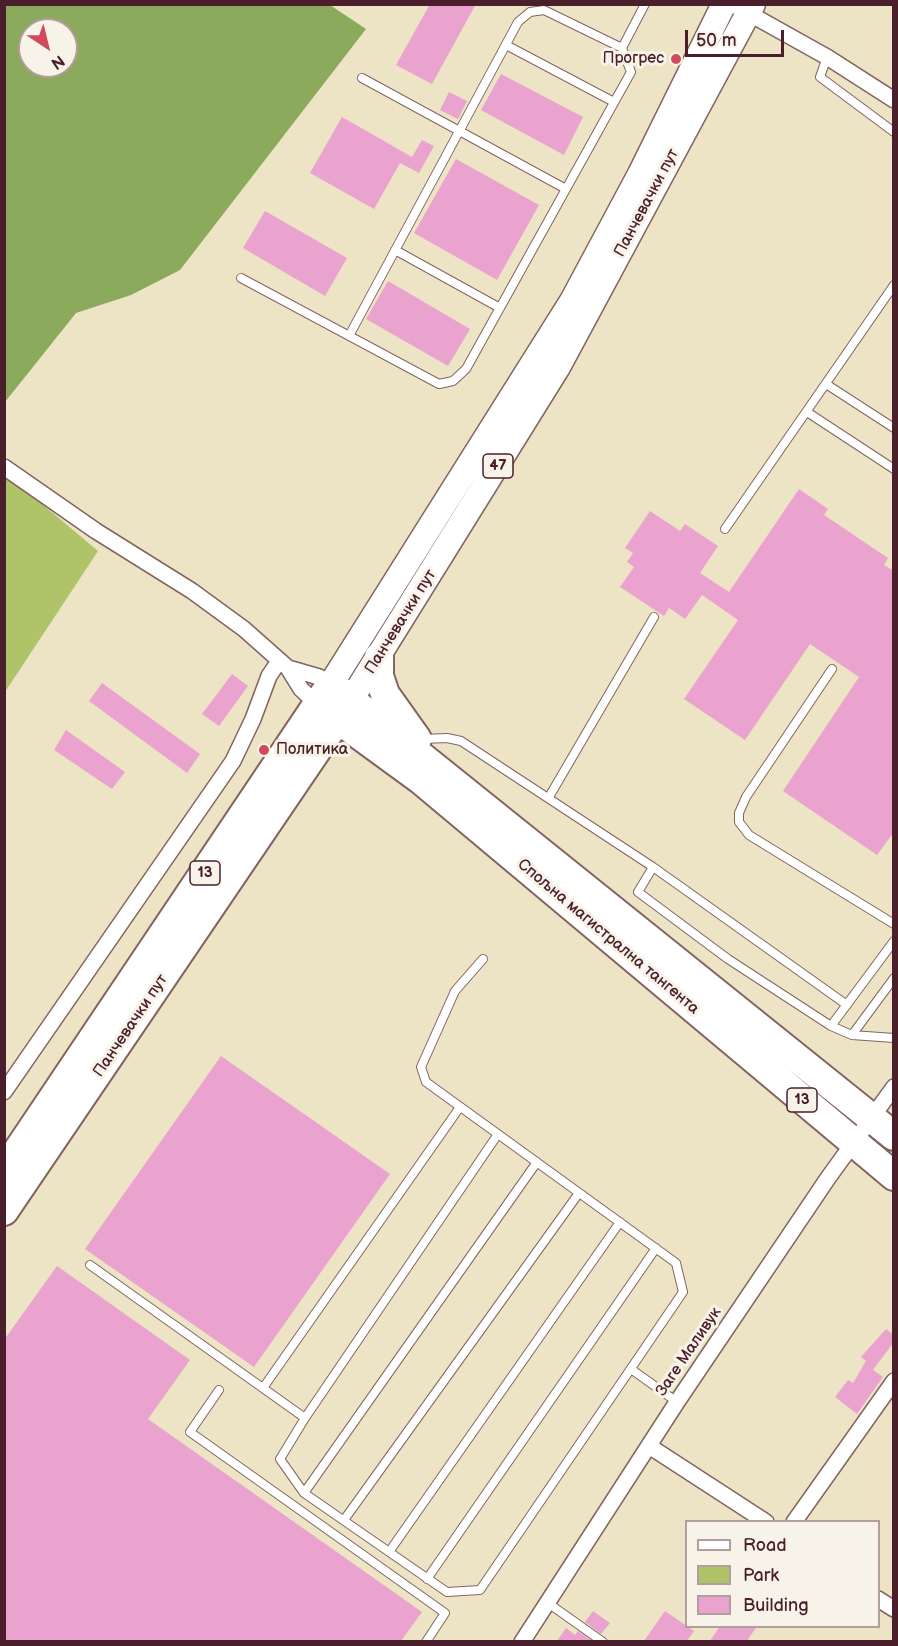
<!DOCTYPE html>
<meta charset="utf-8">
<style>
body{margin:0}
#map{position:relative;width:898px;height:1646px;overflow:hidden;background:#ede3c5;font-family:"Balsamiq Sans",sans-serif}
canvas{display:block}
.frame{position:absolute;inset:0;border:6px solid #4a1f2b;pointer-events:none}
.legend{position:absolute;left:685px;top:1520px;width:195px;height:108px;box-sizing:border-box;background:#f7f3e8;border:2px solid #b29e9c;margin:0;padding:8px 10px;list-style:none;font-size:18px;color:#4a1f2b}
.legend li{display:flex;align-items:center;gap:12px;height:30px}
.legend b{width:30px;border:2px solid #b29e9c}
.north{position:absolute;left:18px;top:18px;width:60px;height:60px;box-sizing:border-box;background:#f7f3e8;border:2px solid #b29e9c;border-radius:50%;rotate:145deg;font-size:16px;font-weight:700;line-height:24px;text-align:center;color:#4a1f2b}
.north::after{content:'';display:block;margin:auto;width:21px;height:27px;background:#d1495b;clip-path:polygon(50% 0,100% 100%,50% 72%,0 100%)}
.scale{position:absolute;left:685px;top:30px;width:99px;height:27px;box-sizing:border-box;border:3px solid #4a1f2b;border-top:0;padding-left:8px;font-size:18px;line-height:21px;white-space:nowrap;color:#4a1f2b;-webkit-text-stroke:4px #f7f3e8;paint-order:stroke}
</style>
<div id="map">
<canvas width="898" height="1646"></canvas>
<div class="frame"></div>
<ul class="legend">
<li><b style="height:8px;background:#fff"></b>Road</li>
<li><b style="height:16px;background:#afc468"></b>Park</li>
<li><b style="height:16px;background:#eaa3ce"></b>Building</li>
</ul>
<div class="north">N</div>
<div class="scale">50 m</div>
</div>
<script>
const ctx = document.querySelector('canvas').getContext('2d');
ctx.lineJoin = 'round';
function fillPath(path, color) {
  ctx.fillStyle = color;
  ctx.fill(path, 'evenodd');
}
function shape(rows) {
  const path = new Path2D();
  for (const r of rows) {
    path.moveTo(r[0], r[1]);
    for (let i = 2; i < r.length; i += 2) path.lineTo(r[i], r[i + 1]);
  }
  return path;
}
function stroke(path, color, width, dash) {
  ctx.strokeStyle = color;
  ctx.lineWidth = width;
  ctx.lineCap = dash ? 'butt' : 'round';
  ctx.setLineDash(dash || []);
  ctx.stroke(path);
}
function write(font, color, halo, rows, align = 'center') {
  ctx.font = font + ' "Balsamiq Sans",sans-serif';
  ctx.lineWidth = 6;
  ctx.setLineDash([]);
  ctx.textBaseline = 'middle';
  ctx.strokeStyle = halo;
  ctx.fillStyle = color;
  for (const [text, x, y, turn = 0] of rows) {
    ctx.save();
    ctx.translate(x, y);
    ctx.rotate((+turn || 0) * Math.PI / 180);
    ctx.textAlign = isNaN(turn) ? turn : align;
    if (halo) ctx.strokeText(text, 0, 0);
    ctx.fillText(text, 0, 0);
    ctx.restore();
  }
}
fillPath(shape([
 [5,473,98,551,5,692]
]), '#afc468');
fillPath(shape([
 [5,4,330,5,366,29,180,270,131,295,76,313,5,402],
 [30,30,66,30,66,66,30,66]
]), '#8baa5c');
fillPath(shape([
 [430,4,476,4,432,84,396,65],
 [501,74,583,117,564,155,481,110],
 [449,92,467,101,458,119,440,110],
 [342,117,412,157,422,140,434,146,419,173,400,163,374,209,310,173],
 [456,159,539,205,497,280,414,233],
 [265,211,347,258,325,296,243,248],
 [388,281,470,329,448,366,366,319],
 [799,489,828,509,824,515,888,558,884,565,894,571,894,832,877,855,783,791,859,677,810,644,745,740,684,699,738,620,702,595,685,619,669,608,664,616,620,587,634,567,627,562,633,553,625,548,650,511,680,531,685,524,718,546,700,573,729,592],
 [232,674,248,686,219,726,202,714],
 [102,683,200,754,187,773,89,701],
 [66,730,125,772,112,789,54,750],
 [221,1056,390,1174,254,1367,85,1249],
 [57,1266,190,1360,148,1419,422,1612,401,1641,4,1641,4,1340],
 [886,1329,894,1335,894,1342,873,1370,883,1377,857,1414,835,1397,848,1380,853,1383,866,1361,861,1357],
 [593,1611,610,1623,601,1634,585,1622],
 [665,1611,694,1631,687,1641,644,1641],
 [720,1626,757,1626,747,1641,710,1641],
 [566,1628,575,1635,578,1631,592,1641,557,1641]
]), '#eaa3ce');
const lane = shape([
 [506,45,614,102],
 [622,48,645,4],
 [827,57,820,77,894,132],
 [362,78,566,189],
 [395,250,500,308],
 [241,278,439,384,453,381,466,369,631,72,622,48,544,10,530,12,518,22,350,334],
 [826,384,894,428],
 [807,412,894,469],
 [725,529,894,285],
 [832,669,746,797,739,813,739,822,749,835,894,924],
 [422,739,447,738,461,741,653,867,847,1005],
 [549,797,654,617],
 [653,867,638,892,728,959,831,1026,852,1035,894,1038],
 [831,1026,894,941],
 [852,1035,894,978],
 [90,1265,305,1418,280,1459,304,1493,447,1592,480,1590,683,1292,676,1263,426,1082,421,1067,455,991,483,959],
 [631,1369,677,1402],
 [263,1388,460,1107],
 [219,1390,190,1432,445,1613,426,1642],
 [305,1418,498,1134],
 [304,1493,537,1162],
 [344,1520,579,1193],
 [389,1552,620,1222],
 [427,1579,656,1248],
 [548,1603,603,1642]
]);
const street = shape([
 [732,4,827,57,894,100],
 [4,467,96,531,192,591,244,629,288,668,301,689,317,704],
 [288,668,319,677,331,684],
 [4,1092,233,761,253,719,269,676,279,661],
 [649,1446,766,1522],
 [794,1522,894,1381],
 [878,1599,894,1609],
 [522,1642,677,1402,828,1178,894,1087]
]);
const primary = shape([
 [331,684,572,301,640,174,724,4],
 [351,700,558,367,753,4]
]);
const highway = shape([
 [379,657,379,676,385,694,417,739],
 [317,704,421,780,894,1176],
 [4,1171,331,684,894,1136],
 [4,1211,348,704]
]);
stroke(lane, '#836461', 10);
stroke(street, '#836461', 18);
stroke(primary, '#836461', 27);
stroke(highway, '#836461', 32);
stroke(lane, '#fff', 8);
stroke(street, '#fff', 15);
stroke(primary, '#fff', 24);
stroke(highway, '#fff', 28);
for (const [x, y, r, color] of [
 [676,59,6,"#d1495b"],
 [264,750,6,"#d1495b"]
]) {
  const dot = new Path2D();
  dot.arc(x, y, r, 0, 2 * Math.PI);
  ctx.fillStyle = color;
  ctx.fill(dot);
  stroke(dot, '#f7f3e8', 2);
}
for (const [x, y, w] of [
 [498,466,30],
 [205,873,30],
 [802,1100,30]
]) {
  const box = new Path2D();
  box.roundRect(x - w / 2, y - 12, w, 24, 4.5);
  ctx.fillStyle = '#f7f3e8';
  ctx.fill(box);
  stroke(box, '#4a1f2b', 1.5);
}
write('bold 15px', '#4a1f2b', null, [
 ["47",498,466],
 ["13",205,873],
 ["13",802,1100]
]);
write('16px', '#4a1f2b', '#f7f3e8', [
 ["Прогрес",664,59],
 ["Политика",276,750,"left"]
], 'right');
write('16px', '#4a1f2b', '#f7f3e8', [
 ["Панчевачки пут",647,203,-62],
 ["Панчевачки пут",401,622,-58],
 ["Спољна магистрална тангента",608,937,40],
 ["Панчевачки пут",131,1026,-56],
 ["Заге Маливук",689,1352,-56]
]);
</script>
